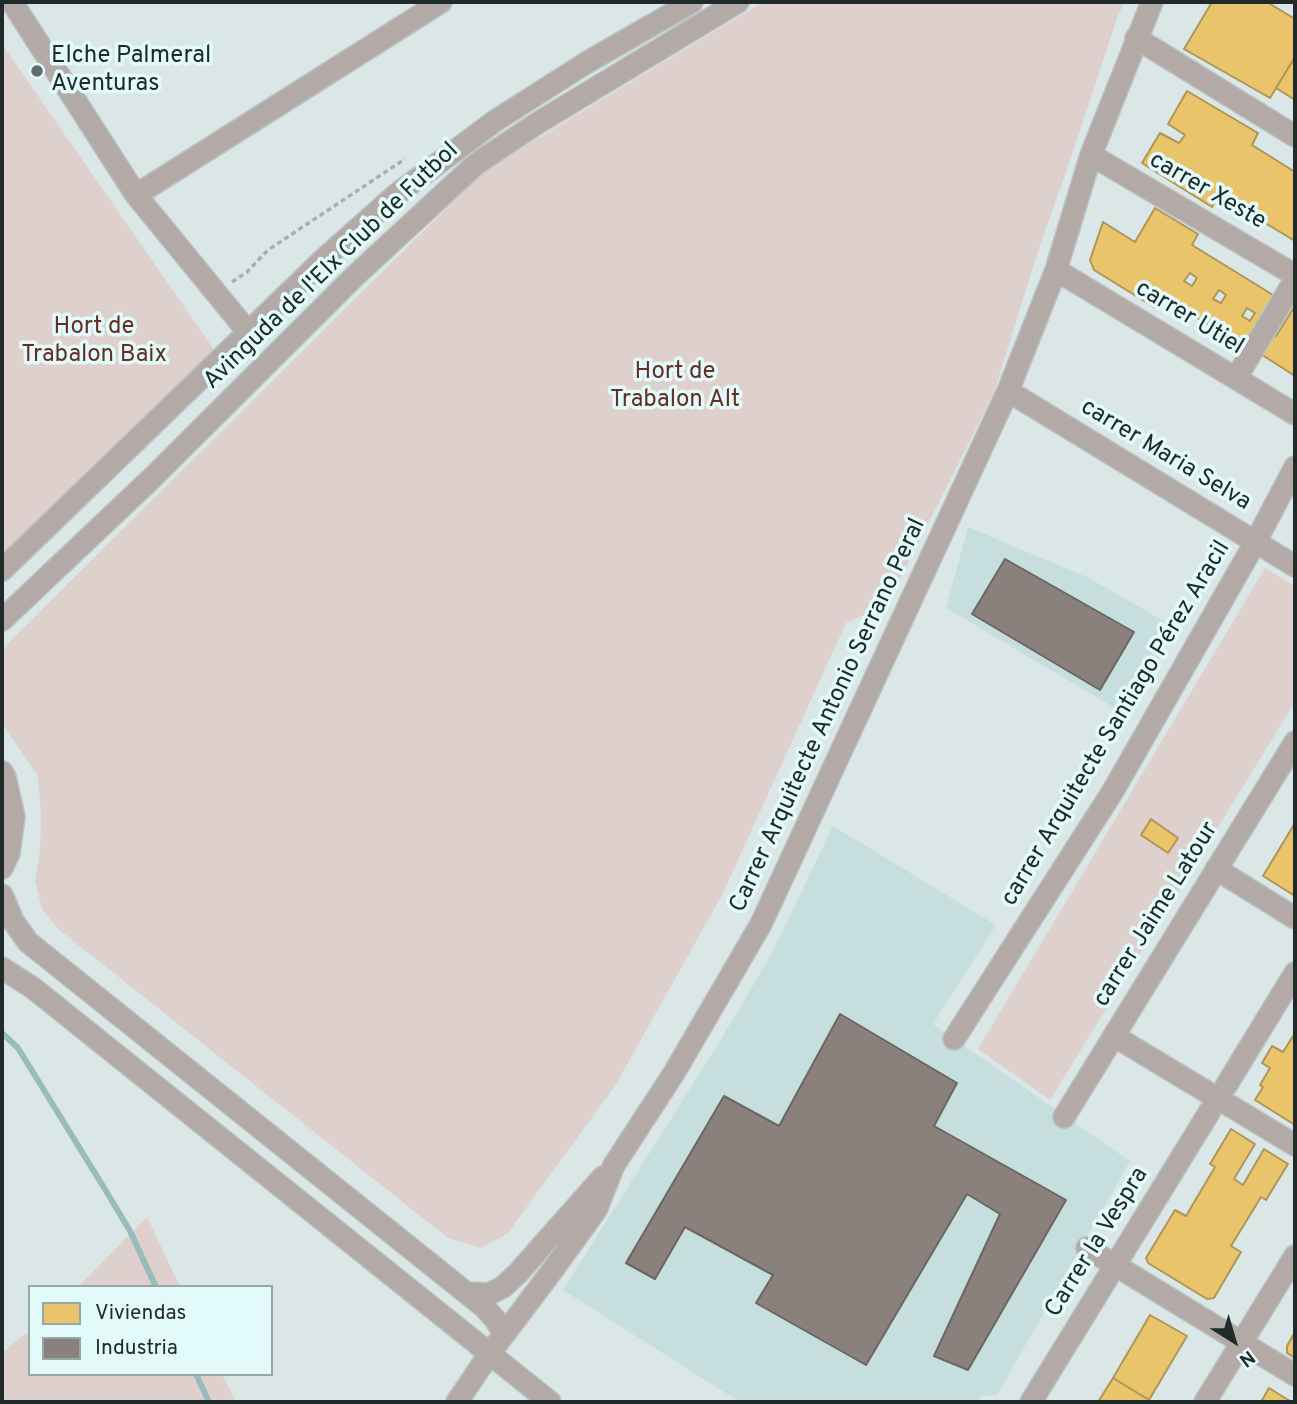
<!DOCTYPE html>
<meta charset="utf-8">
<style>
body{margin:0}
#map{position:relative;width:1297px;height:1404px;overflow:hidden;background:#dbe7e7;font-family:Overpass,sans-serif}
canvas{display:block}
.frame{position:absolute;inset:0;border:4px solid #212a2a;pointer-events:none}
.legend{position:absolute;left:28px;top:1285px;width:245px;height:91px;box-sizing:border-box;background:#e2fafa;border:2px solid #95a7a7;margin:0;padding:9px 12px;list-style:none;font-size:21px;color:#212a2a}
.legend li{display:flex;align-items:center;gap:14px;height:35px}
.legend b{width:35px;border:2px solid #95a7a7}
.north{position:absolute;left:1199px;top:1306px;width:70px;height:70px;-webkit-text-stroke:5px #e2fafa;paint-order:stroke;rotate:143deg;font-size:19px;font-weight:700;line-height:28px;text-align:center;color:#212a2a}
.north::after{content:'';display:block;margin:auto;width:24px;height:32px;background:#212a2a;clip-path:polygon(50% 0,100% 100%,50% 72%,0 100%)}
</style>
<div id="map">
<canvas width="1297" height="1404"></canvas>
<div class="frame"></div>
<ul class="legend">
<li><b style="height:19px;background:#e9c46a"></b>Viviendas</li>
<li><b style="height:19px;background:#8a817c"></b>Industria</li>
</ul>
<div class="north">N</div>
</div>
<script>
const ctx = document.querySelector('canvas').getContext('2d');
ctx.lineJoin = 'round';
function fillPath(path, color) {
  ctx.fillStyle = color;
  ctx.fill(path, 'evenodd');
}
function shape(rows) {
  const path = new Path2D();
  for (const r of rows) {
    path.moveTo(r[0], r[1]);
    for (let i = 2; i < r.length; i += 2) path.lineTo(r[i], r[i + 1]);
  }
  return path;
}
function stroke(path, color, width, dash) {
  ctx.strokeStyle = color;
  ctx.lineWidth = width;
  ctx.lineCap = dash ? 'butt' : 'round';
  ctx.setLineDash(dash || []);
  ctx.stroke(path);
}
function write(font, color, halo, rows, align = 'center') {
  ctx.font = font + ' Overpass,sans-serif';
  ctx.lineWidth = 7;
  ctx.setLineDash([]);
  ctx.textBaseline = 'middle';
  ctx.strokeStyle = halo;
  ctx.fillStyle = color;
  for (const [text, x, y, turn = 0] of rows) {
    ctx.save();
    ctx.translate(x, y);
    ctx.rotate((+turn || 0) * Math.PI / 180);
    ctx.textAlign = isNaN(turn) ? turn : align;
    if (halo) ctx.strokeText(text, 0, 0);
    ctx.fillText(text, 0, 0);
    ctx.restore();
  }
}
fillPath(shape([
 [968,527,1089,578,1176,628,1125,714,946,608],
 [833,826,996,925,933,1024,1130,1161,997,1395,981,1396,976,1402,740,1402,563,1290,720,1041,770,957]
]), '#c6dede');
fillPath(shape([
 [763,2,1125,2,1118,15,1071,158,1037,254,994,393,887,605,846,623,723,893,615,1086,507,1234,481,1248,448,1238,58,929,42,909,35,881,40,850,41,814,38,776,2,724,2,649,484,171],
 [2,44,217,354,2,557],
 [1265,568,1295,586,1295,702,1050,1100,978,1049],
 [147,1217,180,1287,78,1287],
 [30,1330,30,1374,222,1374,236,1402,2,1402,2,1353]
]), '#ded0cd');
const homes = shape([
 [1212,2,1267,2,1295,19,1295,57,1270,98,1184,49,1212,2],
 [1295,57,1295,100,1276,88,1295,57],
 [1187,91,1258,133,1252,145,1295,172,1295,241,1219,195,1212,207,1142,163,1160,133,1179,143,1185,135,1168,124,1187,91],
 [1155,208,1198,234,1192,245,1278,298,1248,349,1161,296,1154,307,1094,270,1090,260,1103,222,1135,242,1155,208],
 [1190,273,1197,278,1192,286,1184,281,1190,273],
 [1219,290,1226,295,1221,303,1213,299,1219,290],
 [1247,308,1255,313,1250,321,1242,316,1247,308],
 [1295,306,1295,376,1259,353,1271,333,1276,336,1295,306],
 [1151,819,1178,838,1168,853,1141,835,1151,819],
 [1295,823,1295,896,1263,876,1295,823],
 [1295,1033,1295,1125,1255,1100,1263,1087,1260,1085,1270,1068,1262,1063,1272,1046,1283,1052,1295,1033],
 [1231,1129,1255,1144,1234,1179,1243,1185,1264,1149,1288,1164,1266,1200,1261,1197,1231,1246,1241,1252,1214,1298,1207,1299,1148,1263,1146,1258,1175,1210,1186,1216,1215,1167,1210,1164,1231,1129],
 [1150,1315,1187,1336,1149,1400,1113,1378,1150,1315],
 [1295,1332,1295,1358,1287,1353,1287,1346,1295,1332],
 [1113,1378,1149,1400,1148,1402,1098,1402,1113,1378],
 [1269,1388,1290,1401,1289,1402,1261,1402,1269,1388]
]);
fillPath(homes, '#e9c46a');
stroke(homes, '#ad9657', 2);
const industry = shape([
 [1005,559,1134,632,1100,690,972,614,1005,559],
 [840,1014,957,1083,934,1126,1066,1200,968,1370,934,1356,1000,1214,967,1194,866,1365,756,1303,773,1275,685,1227,655,1279,626,1263,724,1096,779,1126,840,1014]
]);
fillPath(industry, '#8a817c');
stroke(industry, '#6a6763', 2);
stroke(shape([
 [2,1033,18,1048,106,1191,130,1231,156,1287],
 [196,1374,209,1402]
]), '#98bcbc', 6);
const minor = shape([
 [12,2,136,195,248,332],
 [1136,38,1295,136],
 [1091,155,1295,275],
 [136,195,441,2],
 [1056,270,1295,414],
 [1236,378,1295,280],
 [1008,391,1295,566],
 [2,570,326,257,397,194,495,121,586,63,692,2],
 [2,620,151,479,356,275,476,164,536,124,738,2],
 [2,772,5,777,14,817,9,853,2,868],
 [1216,869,1295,918],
 [2,895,13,921,28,942,484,1307,495,1319,504,1334],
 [2,968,33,988,550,1402],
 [1114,1036,1295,1145],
 [954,1039,1113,791,1256,541,1295,467],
 [1226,1086,1295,973],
 [1064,1117,1295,742],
 [1087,1248,1295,1375],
 [467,1293,489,1294,503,1287,518,1273,603,1177],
 [457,1402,490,1353,549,1275,596,1210,614,1165,674,1073,761,924,1008,391,1056,270,1091,155,1152,2],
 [1031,1402,1210,1111],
 [1205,1402,1295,1256]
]);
stroke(minor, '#bac4c4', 24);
stroke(shape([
 [232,282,247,272,268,250,405,159]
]), '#afacab', 3.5, [5, 3.5]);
stroke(minor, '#b3a9a6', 21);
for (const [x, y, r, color] of [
 [37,71,7,"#626c6c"]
]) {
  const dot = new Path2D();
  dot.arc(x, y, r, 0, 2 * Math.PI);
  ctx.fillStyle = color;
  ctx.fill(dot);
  stroke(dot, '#e2fafa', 2.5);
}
write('24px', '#212a2a', '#e2fafa', [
 ["Elche Palmeral",51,57],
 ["Aventuras",51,85]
], 'left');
write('24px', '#212a2a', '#e2fafa', [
 ["carrer Xeste",1207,192,30],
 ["Avinguda de l'Elx Club de Futbol",332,267,-44],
 ["carrer Utiel",1189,319,31],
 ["carrer Maria Selva",1165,456,31],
 ["Carrer Arquitecte Antonio Serrano Peral",829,716,-65],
 ["carrer Arquitecte Santiago Pérez Aracil",1117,724,-59],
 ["carrer Jaime Latour",1157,915,-58],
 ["Carrer la Vespra",1098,1243,-58]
]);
write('24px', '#642e26', '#e2fafa', [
 ["Hort de",94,328],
 ["Trabalon Baix",94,356],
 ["Hort de",675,373],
 ["Trabalon Alt",675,401]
]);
</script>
